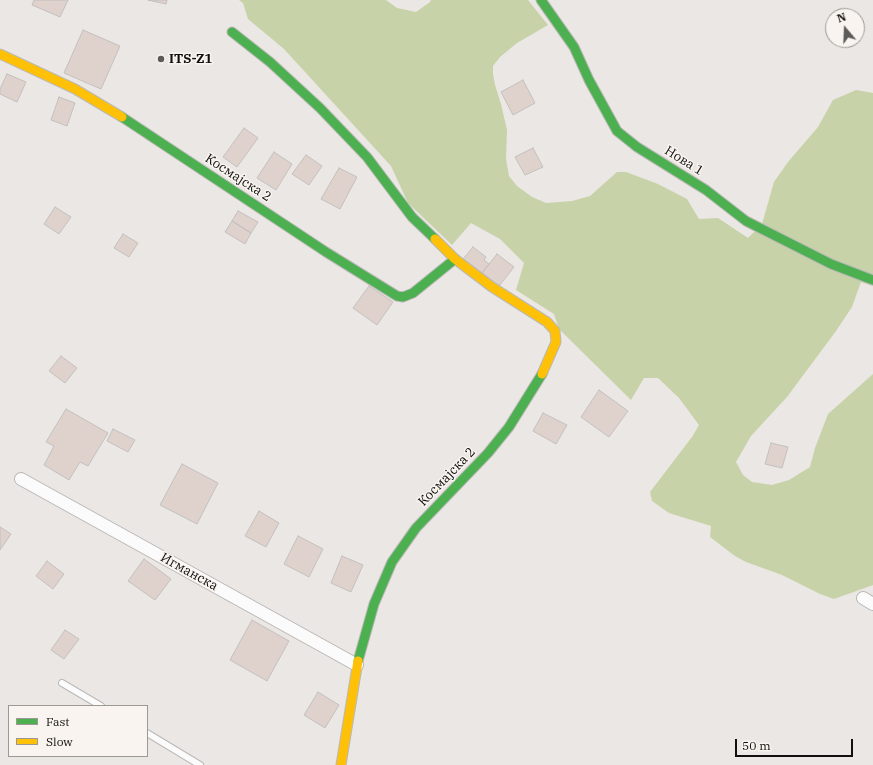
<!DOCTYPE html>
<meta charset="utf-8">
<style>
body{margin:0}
#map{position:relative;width:873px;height:765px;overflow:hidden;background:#eae7e4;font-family:"IBM Plex Serif",serif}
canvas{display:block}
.legend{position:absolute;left:8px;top:705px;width:140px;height:52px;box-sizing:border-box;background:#f9f4ef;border:1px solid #9c9995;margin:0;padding:5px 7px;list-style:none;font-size:12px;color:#11100e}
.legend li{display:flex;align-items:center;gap:8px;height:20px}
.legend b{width:20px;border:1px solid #9c9995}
.north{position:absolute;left:825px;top:8px;width:40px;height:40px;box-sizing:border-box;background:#f9f4ef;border:1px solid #9c9995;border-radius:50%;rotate:341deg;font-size:11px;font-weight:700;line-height:16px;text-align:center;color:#11100e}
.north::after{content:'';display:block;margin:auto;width:14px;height:18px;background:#5d5b59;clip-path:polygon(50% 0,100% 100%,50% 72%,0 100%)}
.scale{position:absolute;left:735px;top:739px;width:118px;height:18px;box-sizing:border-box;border:2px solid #11100e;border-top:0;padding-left:5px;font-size:12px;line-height:14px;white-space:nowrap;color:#11100e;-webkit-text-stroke:3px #f9f4ef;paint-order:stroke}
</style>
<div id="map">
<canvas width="873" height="765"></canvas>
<ul class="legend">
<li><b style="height:5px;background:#4caf50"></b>Fast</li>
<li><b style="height:5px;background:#ffc107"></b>Slow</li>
</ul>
<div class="north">N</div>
<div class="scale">50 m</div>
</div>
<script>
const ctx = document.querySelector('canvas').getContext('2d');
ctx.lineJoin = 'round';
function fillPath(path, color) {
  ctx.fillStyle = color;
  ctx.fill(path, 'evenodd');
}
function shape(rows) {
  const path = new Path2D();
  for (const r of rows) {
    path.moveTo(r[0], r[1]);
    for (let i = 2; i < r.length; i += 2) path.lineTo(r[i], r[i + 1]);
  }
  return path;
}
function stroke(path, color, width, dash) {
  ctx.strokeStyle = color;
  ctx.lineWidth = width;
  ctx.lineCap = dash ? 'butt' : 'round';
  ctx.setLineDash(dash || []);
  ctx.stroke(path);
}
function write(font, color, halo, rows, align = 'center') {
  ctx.font = font + ' "IBM Plex Serif",serif';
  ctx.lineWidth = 3;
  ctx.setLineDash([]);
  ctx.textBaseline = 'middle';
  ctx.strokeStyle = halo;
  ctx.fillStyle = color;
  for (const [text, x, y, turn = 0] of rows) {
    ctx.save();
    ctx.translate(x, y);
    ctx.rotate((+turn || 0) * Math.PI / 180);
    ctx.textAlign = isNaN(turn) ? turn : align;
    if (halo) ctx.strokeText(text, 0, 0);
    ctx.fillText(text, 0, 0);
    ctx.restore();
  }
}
fillPath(shape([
 [239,0,386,0,397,8,416,12,430,2,431,0,528,0,548,25,517,43,500,57,493,66,493,74,495,85,501,104,507,130,506,159,509,176,517,186,532,197,546,203,572,201,590,196,617,172,626,172,658,184,687,199,699,219,718,218,748,238,762,224,774,182,788,162,818,127,833,100,856,90,873,93,873,286,861,282,852,307,836,331,787,397,751,436,736,462,743,475,752,482,772,485,789,480,810,467,815,448,828,414,873,374,873,585,834,599,820,594,782,575,746,562,735,556,710,537,711,526,669,513,652,501,650,492,692,437,699,425,679,398,658,378,644,378,631,400,559,329,554,314,516,290,524,263,500,239,471,223,452,245,408,203,391,166,284,49,248,19,243,3]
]), '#c8d2a8');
const building = shape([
 [34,0,68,0,60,17,32,5,34,0],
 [148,0,167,0,166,4,148,0],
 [83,30,120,46,101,89,64,73,83,30],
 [7,74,26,82,17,102,0,94,0,89,7,74],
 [523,80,535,103,513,115,501,92,523,80],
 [59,97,75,103,67,126,51,120,59,97],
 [244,128,258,138,237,167,223,157,244,128],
 [533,148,543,167,525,175,515,157,533,148],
 [274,152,292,164,276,190,257,178,274,152],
 [306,155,322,166,309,185,292,174,306,155],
 [339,168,357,177,340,209,321,199,339,168],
 [55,207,71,217,59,234,44,224,55,207],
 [238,211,258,222,251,233,232,221,238,211],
 [232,221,251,233,245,244,225,232,232,221],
 [123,234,138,243,129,257,114,248,123,234],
 [473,247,486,257,484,260,489,264,482,273,463,259,473,247],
 [497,254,514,267,499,286,482,273,497,254],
 [369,286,393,302,377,325,353,308,369,286],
 [61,356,77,368,65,383,49,371,61,356],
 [599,390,628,411,609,437,581,417,599,390],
 [66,409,108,433,88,466,80,462,69,480,44,465,54,446,46,442,66,409],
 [543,413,567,425,556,444,533,431,543,413],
 [113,429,135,440,128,452,107,441,113,429],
 [771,443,788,447,782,468,765,464,771,443],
 [182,464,218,483,197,524,160,505,182,464],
 [259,511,279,523,266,547,245,536,259,511],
 [0,527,11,534,0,550,0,527],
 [298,536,323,549,309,577,284,564,298,536],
 [342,556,363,565,351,592,331,583,342,556],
 [144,559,171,579,155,600,128,581,144,559],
 [47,561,64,574,53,589,36,576,47,561],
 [252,620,289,641,267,681,230,660,252,620],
 [65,630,79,639,64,659,51,650,65,630],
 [318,692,339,705,325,728,304,715,318,692]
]);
fillPath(building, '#dfd1cc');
stroke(building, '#c2c0be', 1);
const lane = shape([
 [62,683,101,706],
 [147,733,200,765]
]);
const street = shape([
 [21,479,357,665],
 [863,598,873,604]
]);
const fast = shape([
 [541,0,574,47,589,80,617,131,637,147,706,190,746,221,831,264,873,280],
 [232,32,270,62,320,108,367,157,412,217,435,239],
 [122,117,326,252,397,296,403,297,413,293,455,259],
 [358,661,374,604,392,562,416,528,488,453,509,427,542,374]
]);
const slow = shape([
 [0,54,75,89,122,117],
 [435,239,455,259,492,287,547,322,555,331,556,342,542,374],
 [341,765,358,661]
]);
stroke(lane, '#bab8b6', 8);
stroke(street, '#bab8b6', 14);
stroke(fast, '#bab8b6', 11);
stroke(slow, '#bab8b6', 11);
stroke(lane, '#fcfbfb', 6);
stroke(street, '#fcfbfb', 12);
stroke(fast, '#4caf50', 9);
stroke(slow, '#ffc107', 9);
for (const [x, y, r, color] of [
 [161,59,4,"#5d5b59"]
]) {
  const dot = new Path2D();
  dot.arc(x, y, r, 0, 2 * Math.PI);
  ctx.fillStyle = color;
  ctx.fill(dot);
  stroke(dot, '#f9f4ef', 1.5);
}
write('bold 13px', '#11100e', '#f9f4ef', [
 ["ITS-Z1",169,59]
], 'left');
write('13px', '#11100e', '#f9f4ef', [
 ["Нова 1",684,161,32],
 ["Космајска 2",238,178,33],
 ["Космајска 2",447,477,-46],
 ["Игманска",189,572,29]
]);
</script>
